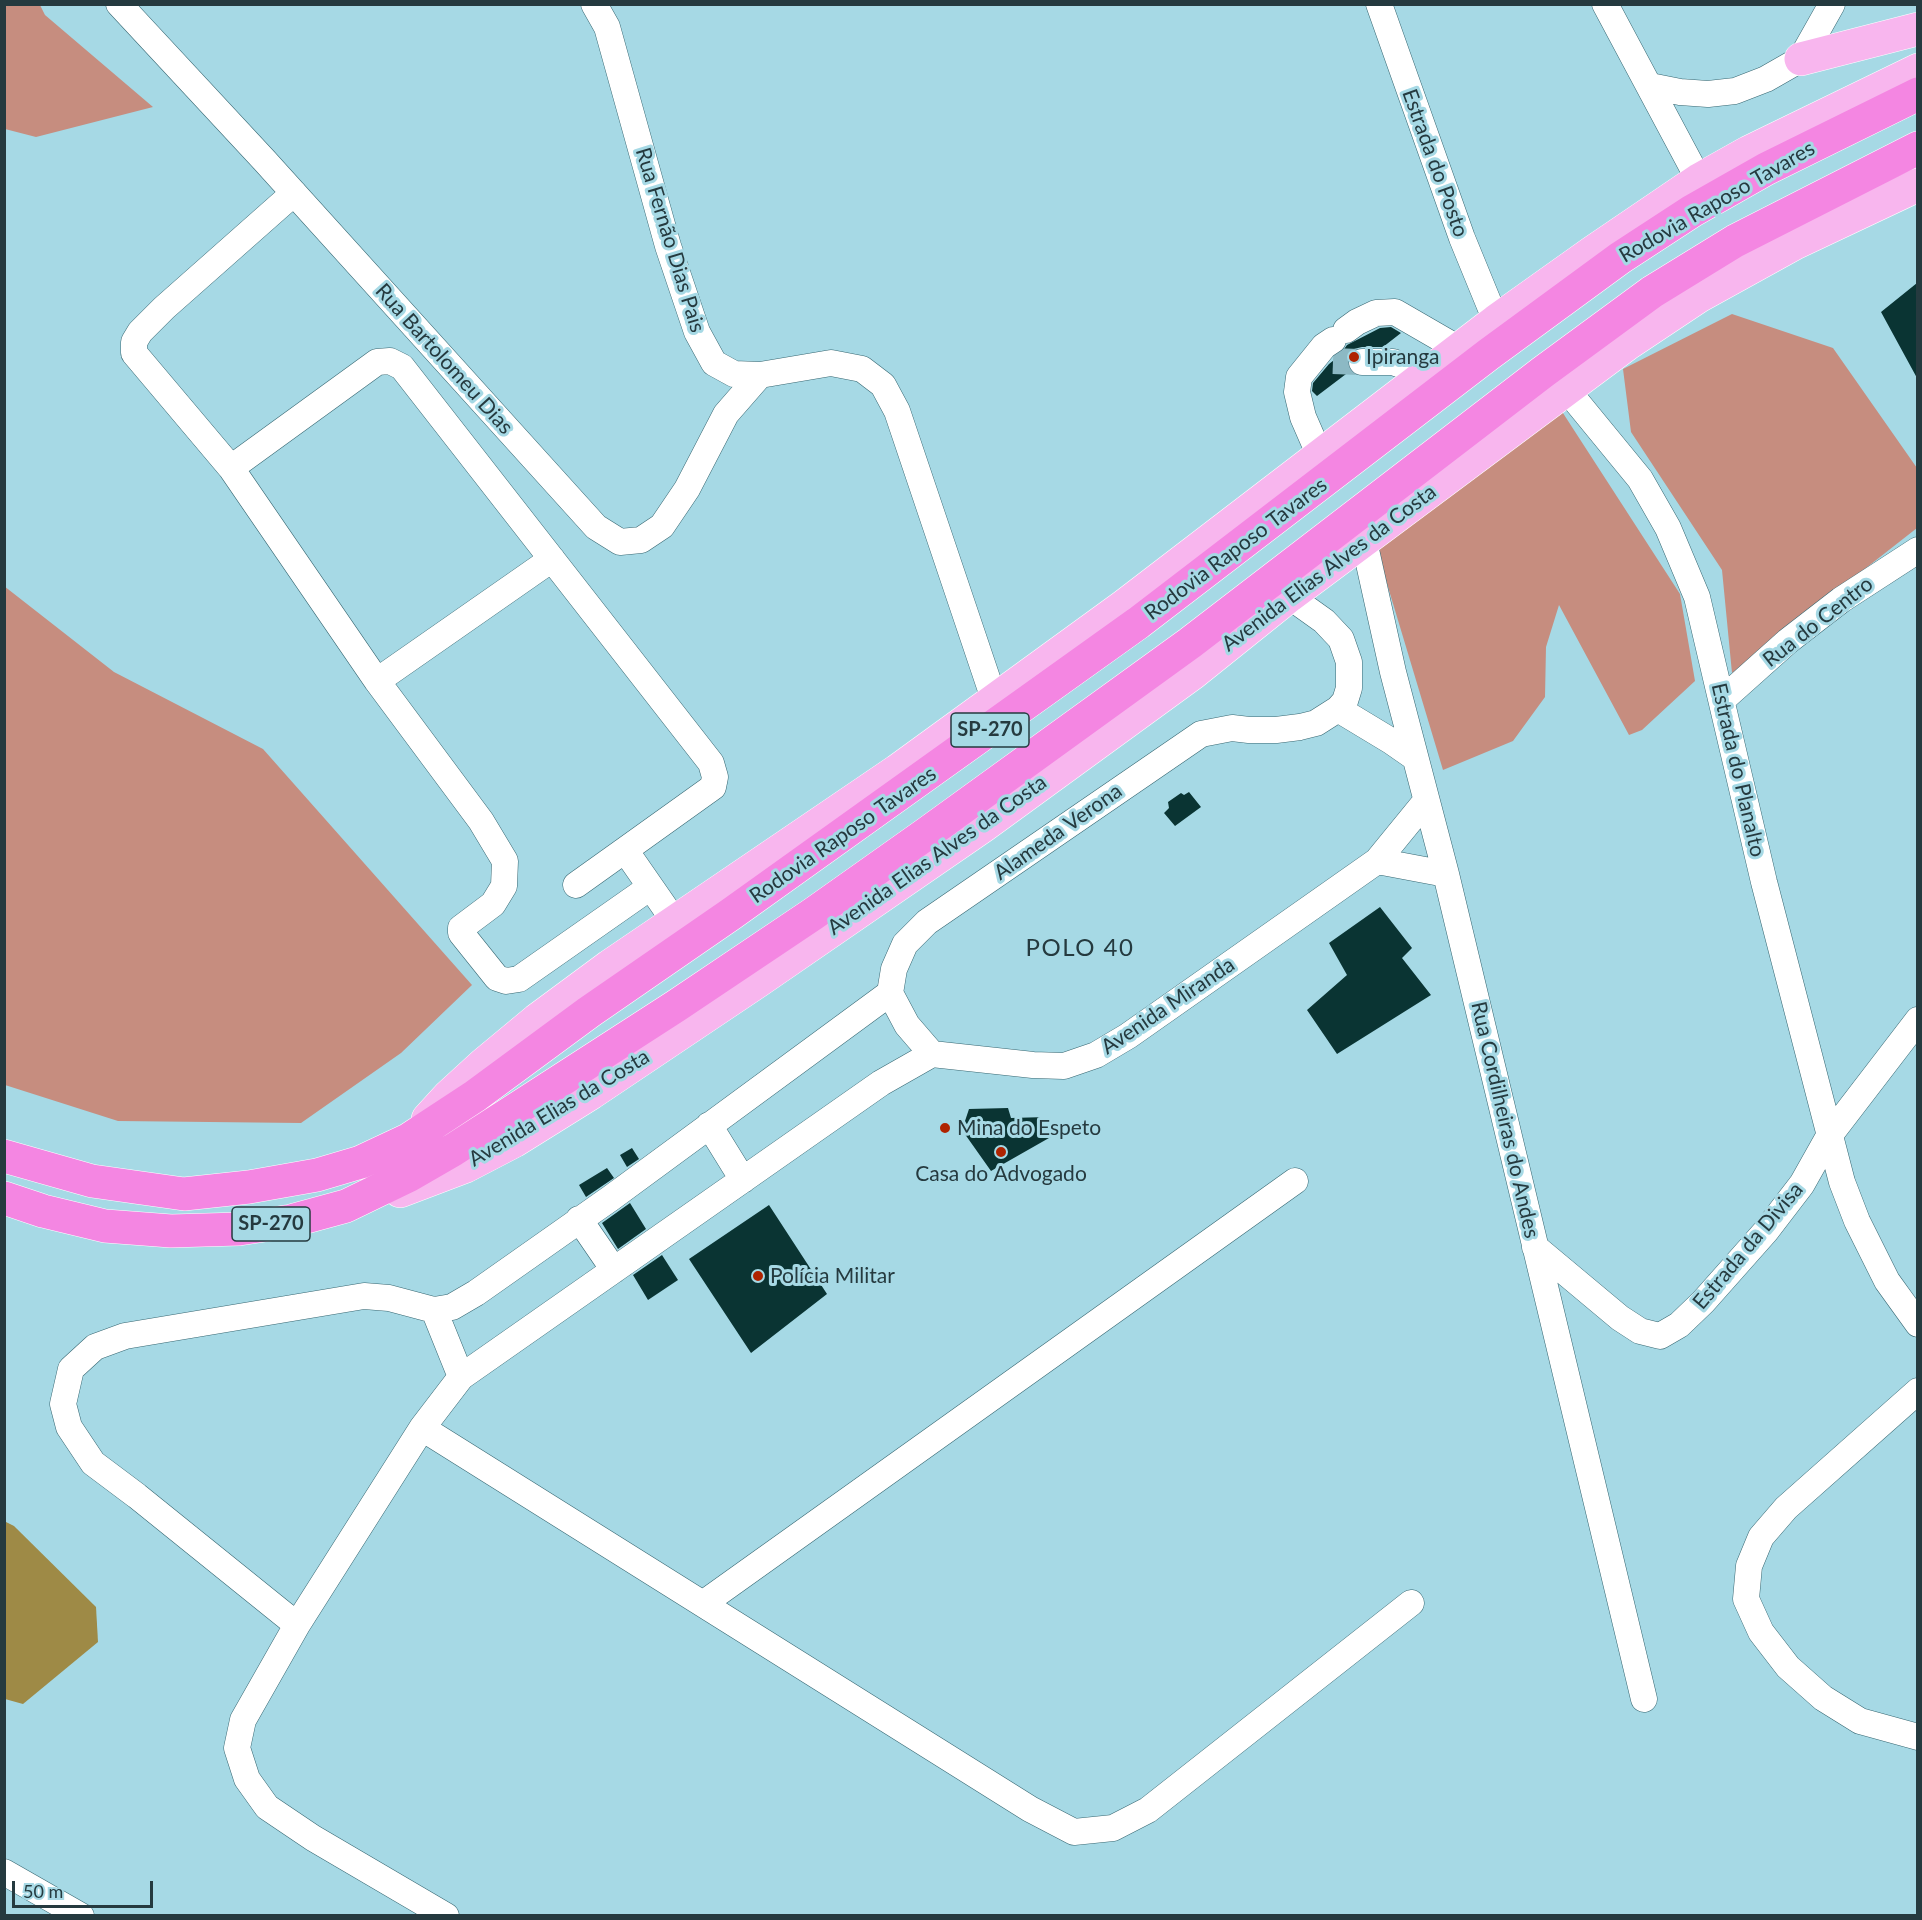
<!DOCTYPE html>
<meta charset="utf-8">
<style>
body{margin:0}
#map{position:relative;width:1922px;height:1920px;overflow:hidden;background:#a6d9e5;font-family:Lato,sans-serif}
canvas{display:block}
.frame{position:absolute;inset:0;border:6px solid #253a3f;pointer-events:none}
.scale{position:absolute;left:12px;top:1881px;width:141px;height:27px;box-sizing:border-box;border:3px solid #253a3f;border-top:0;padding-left:8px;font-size:18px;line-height:21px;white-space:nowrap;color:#253a3f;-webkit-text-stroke:4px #a6d9e5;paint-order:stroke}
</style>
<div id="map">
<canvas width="1922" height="1920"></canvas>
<div class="frame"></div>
<div class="scale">50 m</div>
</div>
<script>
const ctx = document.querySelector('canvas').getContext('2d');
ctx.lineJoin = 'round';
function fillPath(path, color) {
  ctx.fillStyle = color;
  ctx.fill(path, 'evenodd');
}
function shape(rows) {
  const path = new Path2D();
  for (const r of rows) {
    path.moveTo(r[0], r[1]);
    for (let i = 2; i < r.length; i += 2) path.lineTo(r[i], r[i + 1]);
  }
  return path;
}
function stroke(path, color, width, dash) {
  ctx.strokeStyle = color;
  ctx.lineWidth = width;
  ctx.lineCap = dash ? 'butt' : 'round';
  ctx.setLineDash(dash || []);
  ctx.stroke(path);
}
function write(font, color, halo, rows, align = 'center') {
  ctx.font = font + ' Lato,sans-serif';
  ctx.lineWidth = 6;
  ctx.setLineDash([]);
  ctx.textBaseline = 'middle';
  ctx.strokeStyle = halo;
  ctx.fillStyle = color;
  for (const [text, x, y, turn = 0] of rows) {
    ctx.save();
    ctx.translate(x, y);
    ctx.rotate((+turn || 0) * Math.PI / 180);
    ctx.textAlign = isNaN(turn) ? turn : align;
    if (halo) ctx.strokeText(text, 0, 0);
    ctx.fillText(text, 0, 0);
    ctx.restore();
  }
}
fillPath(shape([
 [5,4,40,5,45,15,153,107,36,137,5,129],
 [1732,314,1833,348,1917,468,1917,528,1732,673,1722,570,1631,432,1623,369],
 [1561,410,1680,594,1695,681,1642,730,1629,735,1559,605,1546,647,1545,697,1513,741,1443,770,1376,547],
 [4,586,114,672,263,749,472,985,401,1053,301,1123,118,1121,5,1085]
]), '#c68d7f');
fillPath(shape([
 [4,1521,14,1526,96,1607,98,1642,23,1704,5,1699]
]), '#9e8a46');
fillPath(shape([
 [1917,283,1917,378,1881,312],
 [1391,327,1401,333,1383,347,1362,347,1354,349,1349,354,1347,361,1350,371,1317,396,1312,391,1313,383,1329,364,1343,353,1342,352,1347,345,1380,328],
 [1189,792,1201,807,1175,826,1164,813,1169,808,1168,802,1181,793,1184,795],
 [1380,907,1412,948,1402,958,1431,995,1337,1054,1307,1010,1347,975,1329,943],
 [1008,1108,1011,1118,1047,1117,1056,1134,991,1171,962,1130,969,1109],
 [632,1148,639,1159,627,1167,620,1155],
 [607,1168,614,1178,586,1197,579,1185],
 [630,1203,646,1229,618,1249,602,1223],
 [769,1205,827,1294,751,1353,689,1259],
 [662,1255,678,1280,648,1300,633,1275]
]), '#0a3433');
stroke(shape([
 [1333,361,1362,362]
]), '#8cb9c4', 26, [26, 13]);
const minor = shape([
 [119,4,264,160,596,527,620,542,641,540,662,526,687,489,726,414,760,375],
 [594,4,607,27,668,246,697,332,714,363,734,374,760,375,831,363,862,369,883,385,897,411,994,699],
 [1379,4,1462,238,1496,321],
 [1605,4,1699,180],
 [1650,86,1680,92,1708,94,1735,91,1766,79,1801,59,1832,4],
 [294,193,164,308,140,332,134,342,134,353,231,468,377,681,481,821,505,861,504,886,493,904,461,928,461,933,497,978,506,981,519,979,649,888],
 [1346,330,1357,322,1376,313,1395,312,1459,349],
 [1362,362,1393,362,1426,374],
 [1567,390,1640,479,1668,528,1697,597,1764,882,1842,1182,1857,1221,1887,1281,1918,1324],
 [1320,456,1303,417,1297,392,1299,377,1324,346,1333,340],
 [231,468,377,362,390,361,402,367,711,763,715,777,713,787,625,850],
 [1364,541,1393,672,1446,874,1644,1699],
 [377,681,552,559],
 [1722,700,1788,641,1841,600,1918,550],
 [1338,709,1391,741,1414,757],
 [1377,861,1446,874],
 [576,885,625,850,675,922],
 [932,1054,907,1025,890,993,894,969,905,944,927,922,1201,734,1232,728,1249,730,1276,730,1300,727,1316,723,1338,709,1345,701,1349,688,1349,662,1341,639,1324,621,1289,596],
 [932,1054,1033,1065,1064,1066,1096,1055,1128,1036,1377,861,1426,801],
 [709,1125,743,1180],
 [579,1219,614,1270],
 [1535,1247,1620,1318,1640,1331,1660,1336,1679,1325,1703,1302,1766,1231,1802,1184,1829,1136,1918,1020],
 [434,1310,461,1377],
 [1918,1391,1786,1508,1761,1537,1749,1566,1746,1599,1761,1632,1788,1667,1823,1698,1860,1721,1918,1737],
 [422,1428,1030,1809,1074,1832,1113,1828,1148,1810,1411,1603],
 [704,1603,1295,1181],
 [297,1625,137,1496,93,1463,69,1427,63,1404,71,1369,95,1347,125,1336,364,1296,389,1298,434,1310,452,1307,476,1293,611,1198,890,993],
 [4,1872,81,1916],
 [446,1916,313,1838,267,1807,247,1779,237,1748,243,1720,297,1625,422,1428,461,1377,881,1083,932,1054]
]);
const major = shape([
 [1801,59,1918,29],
 [428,1119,449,1096,484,1064,537,1020,610,966,897,771,1124,606,1496,321,1593,252,1699,180,1749,152,1918,70],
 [400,1191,466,1166,514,1141,591,1093,758,981,983,826,1193,673,1289,596,1627,344,1699,296,1795,243,1918,185]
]);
const highway = shape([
 [4,1156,92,1181,184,1194,249,1187,317,1175,361,1162,408,1140,475,1096,589,1012,731,914,1138,623,1489,354,1620,258,1692,211,1766,169,1918,94],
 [4,1198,43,1211,105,1226,171,1231,239,1229,291,1221,346,1206,408,1176,453,1150,676,1006,813,914,926,834,1190,643,1543,372,1652,292,1735,241,1918,148]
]);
stroke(minor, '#376772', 27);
stroke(major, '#fff', 34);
stroke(highway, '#fff', 34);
stroke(minor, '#fff', 26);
stroke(major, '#f8b6ee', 33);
stroke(highway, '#f486e2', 33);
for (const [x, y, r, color] of [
 [1354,357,6,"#af2300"],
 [945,1128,6,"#af2300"],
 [1001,1152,6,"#af2300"],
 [758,1276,6,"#af2300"]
]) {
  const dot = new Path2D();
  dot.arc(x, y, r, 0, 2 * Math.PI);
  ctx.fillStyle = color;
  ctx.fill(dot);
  stroke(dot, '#a6d9e5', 2);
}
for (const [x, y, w] of [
 [990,730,78],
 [271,1224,78]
]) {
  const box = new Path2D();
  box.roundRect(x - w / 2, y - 17, w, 34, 4.5);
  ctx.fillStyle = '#a6d9e5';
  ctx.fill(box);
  stroke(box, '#253a3f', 1.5);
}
write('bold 20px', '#253a3f', null, [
 ["SP-270",990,730],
 ["SP-270",271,1224]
]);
write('21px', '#253a3f', '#a6d9e5', [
 ["Estrada do Posto",1435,163,70],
 ["Rodovia Raposo Tavares",1717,202,-30],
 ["Rua Fernão Dias Pais",670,240,73],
 ["Rua Bartolomeu Dias",444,359,48],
 ["Rodovia Raposo Tavares",1236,549,-37],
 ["Avenida Elias Alves da Costa",1329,568,-37],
 ["Rua do Centro",1818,622,-38],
 ["Estrada do Planalto",1738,770,77],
 ["Alameda Verona",1058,832,-35],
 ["Rodovia Raposo Tavares",843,835,-35],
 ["Avenida Elias Alves da Costa",937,855,-35],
 ["Avenida Miranda",1168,1006,-34],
 ["Avenida Elias da Costa",559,1108,-31],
 ["Rua Cordilheiras do Andes",1505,1120,77],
 ["Estrada da Divisa",1748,1246,-50]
]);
write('21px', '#253a3f', '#a6d9e5', [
 ["Ipiranga",1366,357],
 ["Mina do Espeto",957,1128],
 ["Casa do Advogado",1001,1174,"center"],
 ["Polícia Militar",770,1276]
], 'left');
ctx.letterSpacing = '1.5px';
write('24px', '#253a3f', '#a6d9e5', [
 ["POLO 40",1080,948]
]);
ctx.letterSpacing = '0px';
</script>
